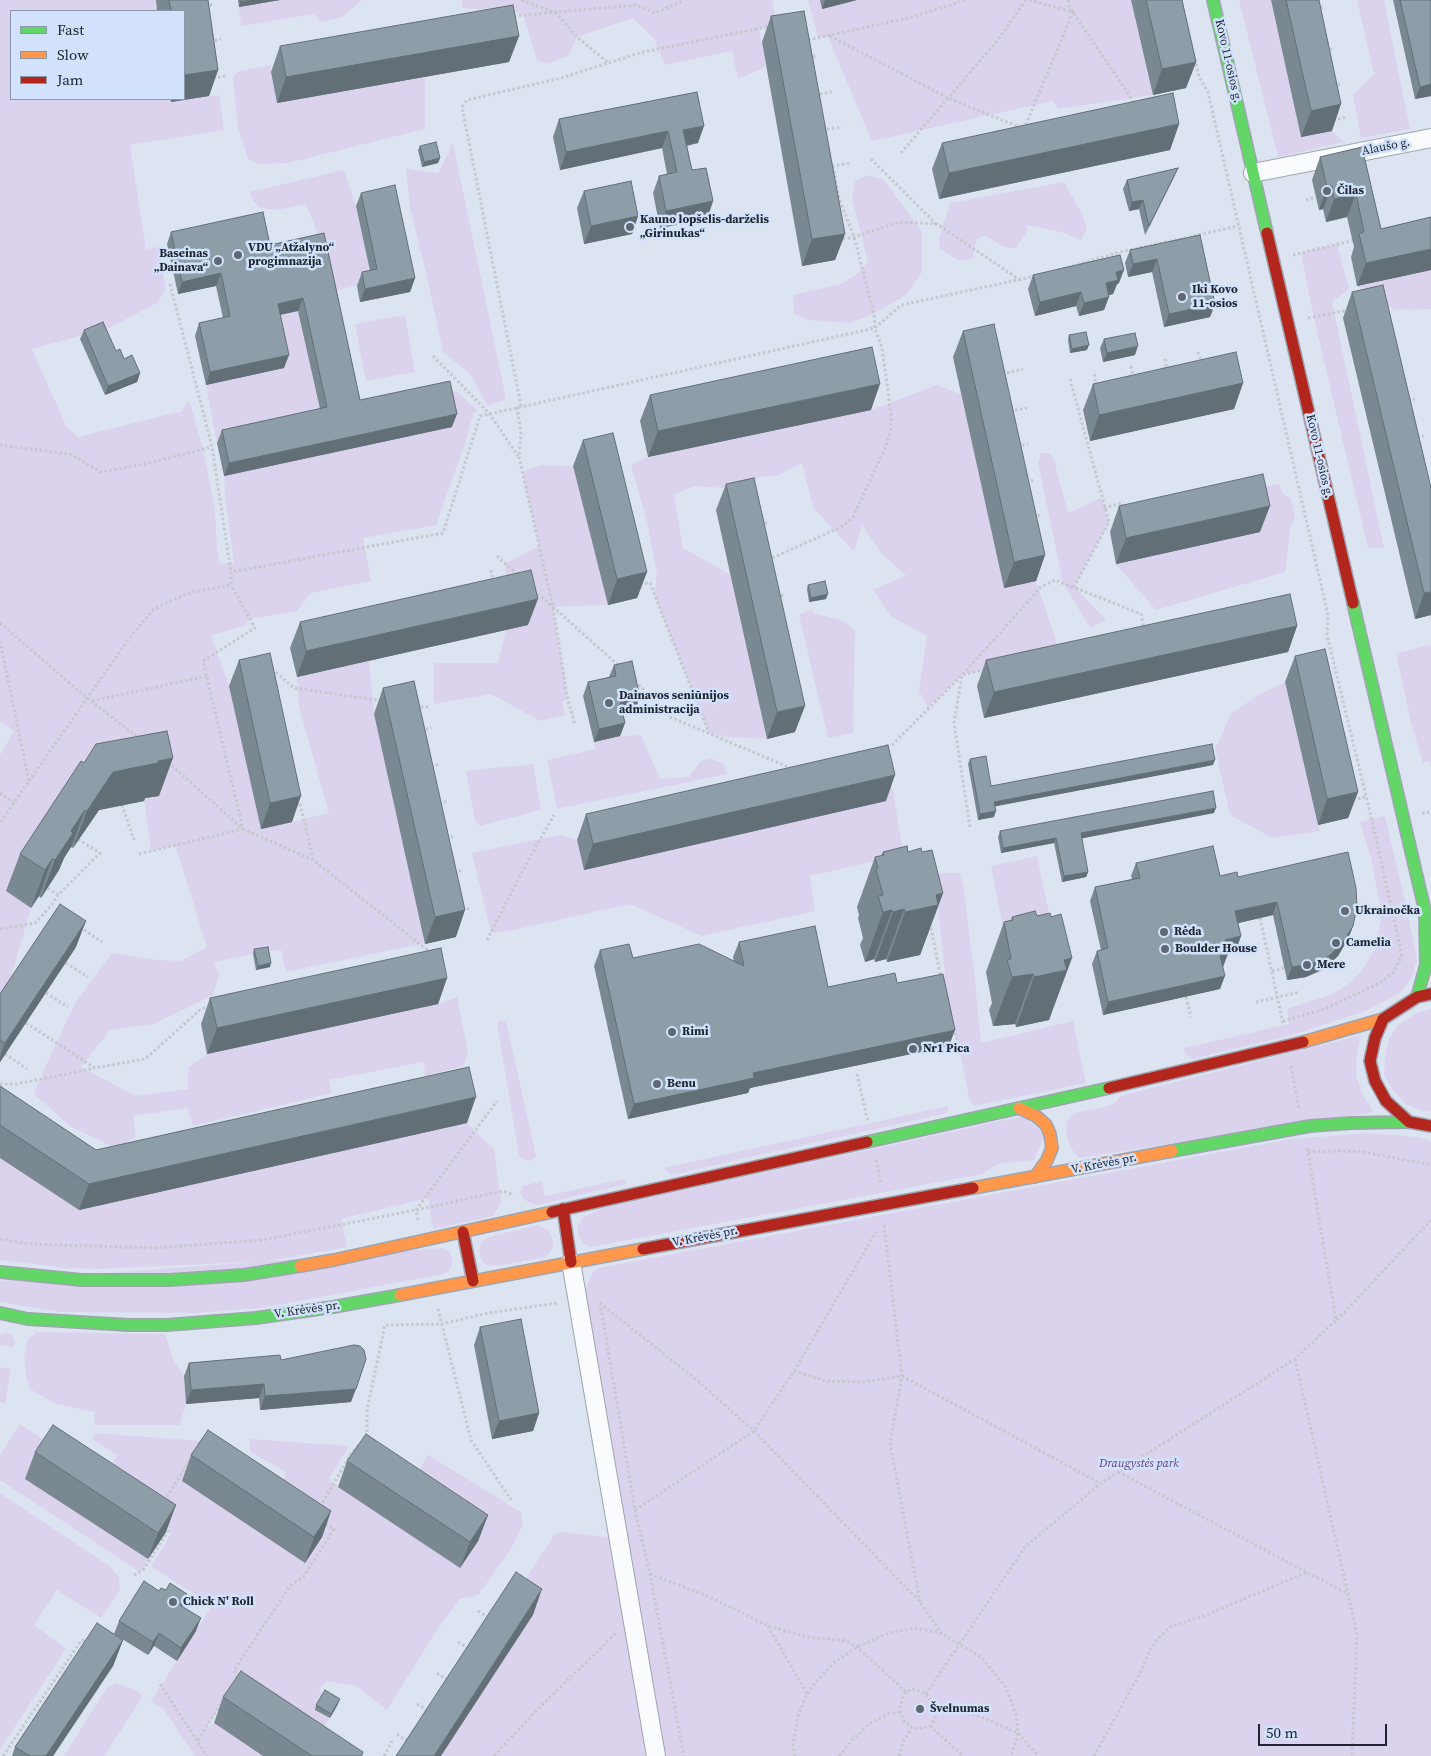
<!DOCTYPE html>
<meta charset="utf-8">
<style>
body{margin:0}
#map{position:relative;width:1431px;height:1756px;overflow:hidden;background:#dce4f2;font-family:"Source Serif 4",serif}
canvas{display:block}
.legend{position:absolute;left:10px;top:10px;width:175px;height:90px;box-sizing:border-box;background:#d2e2fc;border:1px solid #8b97aa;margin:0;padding:6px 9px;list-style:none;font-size:15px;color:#20262f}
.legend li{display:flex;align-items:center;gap:10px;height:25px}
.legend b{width:25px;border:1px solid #8b97aa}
.scale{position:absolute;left:1258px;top:1724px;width:129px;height:22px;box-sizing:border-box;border:2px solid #20262f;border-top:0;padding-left:6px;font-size:15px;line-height:18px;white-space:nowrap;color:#20262f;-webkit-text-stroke:4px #d2e2fc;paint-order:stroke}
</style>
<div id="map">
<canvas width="1431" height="1756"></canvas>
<ul class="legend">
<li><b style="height:6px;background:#63d668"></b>Fast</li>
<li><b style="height:6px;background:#ff974d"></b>Slow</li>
<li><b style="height:6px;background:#b3261e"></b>Jam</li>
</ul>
<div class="scale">50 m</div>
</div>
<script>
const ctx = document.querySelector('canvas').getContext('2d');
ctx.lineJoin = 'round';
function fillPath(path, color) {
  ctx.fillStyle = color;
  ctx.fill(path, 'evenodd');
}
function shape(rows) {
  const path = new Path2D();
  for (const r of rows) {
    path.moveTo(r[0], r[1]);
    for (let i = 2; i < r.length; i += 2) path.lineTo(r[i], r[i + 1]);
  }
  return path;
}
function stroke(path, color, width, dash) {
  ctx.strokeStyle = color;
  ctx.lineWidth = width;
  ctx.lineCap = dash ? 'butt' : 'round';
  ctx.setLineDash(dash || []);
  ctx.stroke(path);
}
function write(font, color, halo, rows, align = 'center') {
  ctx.font = font + ' "Source Serif 4",serif';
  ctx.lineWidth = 5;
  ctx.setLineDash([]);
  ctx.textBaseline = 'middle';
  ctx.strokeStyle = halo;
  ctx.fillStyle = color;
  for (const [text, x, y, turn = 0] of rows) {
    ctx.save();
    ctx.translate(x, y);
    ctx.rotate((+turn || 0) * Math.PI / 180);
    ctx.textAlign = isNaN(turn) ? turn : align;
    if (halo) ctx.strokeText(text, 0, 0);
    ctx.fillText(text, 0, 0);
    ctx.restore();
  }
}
fillPath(shape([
 [0,0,156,0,157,11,11,11,11,99,170,99,171,102,219,95,224,130,130,145,146,249,158,247,165,284,165,291,157,303,109,328,32,349,66,426,78,437,182,411,189,399,203,449,215,509,217,550,220,564,234,562,225,498,224,476,452,427,445,393,458,392,478,411,474,412,464,447,436,525,363,538,371,581,311,593,297,611,250,619,244,626,211,635,229,686,292,822,329,813,299,707,297,677,369,661,374,714,425,943,286,972,281,950,267,951,214,962,219,975,213,995,154,1024,110,1030,81,1067,136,1096,188,1089,188,1068,207,1054,438,1004,457,997,468,1052,464,1066,425,1076,424,1062,329,1080,332,1093,193,1126,187,1108,133,1116,136,1136,117,1149,70,1126,34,1094,46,1065,74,1005,112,953,157,960,180,961,207,947,175,845,151,851,144,799,83,782,6,891,31,908,9,984,0,998,0,755,14,731,0,722],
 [280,0,362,0,342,17,321,22,313,14,241,26,239,7],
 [462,0,772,0,777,25,759,29,766,67,738,79,732,51,665,65,655,40,633,18,577,37,568,56,547,64,537,60,523,14,510,11,462,8],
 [808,0,820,0,822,9,857,0,1131,0,1153,95,1058,109,1053,101,872,141,828,37,818,38],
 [1239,0,1271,0,1301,137,1332,131,1344,142,1278,157],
 [1357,0,1384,0,1410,129,1361,138,1353,95,1374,74],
 [271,65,271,72,277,103,425,77,425,129,288,163,259,164,248,159,238,128,233,79,235,74,240,71],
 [453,143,506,399,488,406,470,374,443,352,427,277,410,208,406,168,426,172,438,173],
 [344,170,356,206,372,282,329,292,263,248,318,234,306,204,277,210,261,208,253,201,250,192],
 [868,175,884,180,922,232,922,272,906,295,874,313,851,323,809,320,794,314,793,295,841,284,856,275,868,262,852,198,855,181],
 [1064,182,1082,214,1087,229,1081,240,1061,232,1027,225,1026,234,1016,248,1003,247,985,235,977,239,972,259,959,261,940,249,939,238,950,203],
 [1337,244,1349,289,1332,302,1384,548,1368,548,1313,314,1301,253],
 [1431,270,1431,309,1395,310,1357,286],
 [298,311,320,410,217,443,206,385,284,368,273,316],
 [405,315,415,372,366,381,355,324],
 [937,385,961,394,1004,587,1036,581,1058,646,1034,657,962,675,928,708,919,691,927,636,892,617,873,590,906,575,883,555,862,525,854,552,813,507,802,463,777,476,761,477,722,488,694,486,674,495,683,548,731,575,767,739,728,737,709,733,654,593,657,575,647,522,631,465,648,457,871,410],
 [1041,453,1048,453,1053,457,1068,513,1101,498,1109,522,1074,586,1106,620,1090,628,1063,583,1038,463],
 [541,465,573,466,608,605,553,607,568,699,562,701,565,715,540,721,491,694,434,704,434,663,498,663,506,630,507,599,505,564,539,546,522,472],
 [1279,484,1283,494,1291,498,1295,517,1290,529,1285,572,1156,610,1116,564,1260,532,1251,489],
 [812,609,813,613,844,621,855,631,853,733,828,738,799,615],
 [1431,645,1431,767,1429,761,1423,763,1411,723,1396,653],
 [1285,682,1320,831,1273,838,1233,817,1229,810,1215,749,1231,714,1255,697],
 [641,735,660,779,689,777,700,762,709,758,723,763,727,774,557,809,547,760,595,749,594,742,620,736],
 [888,762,902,845,901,850,897,856,810,876,815,911,702,936,630,904,509,931,491,933,472,853,559,835,577,840,584,870],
 [533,764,541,810,480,826,475,821,466,771],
 [1385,816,1408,914,1417,960,1412,977,1400,993,1363,1012,1292,1035,1192,1059,1185,1053,1184,1048,1289,1024,1287,1009,1333,994,1351,982,1360,973,1375,949,1381,920,1380,906,1371,858,1360,822],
 [1037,856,1056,947,1009,957,991,866],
 [941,873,959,873,963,884,975,980,981,1043,1073,1021,1086,1083,975,1106,970,1101,960,1053,941,978,945,975,935,877],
 [1431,1009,1431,1111,1424,1112,1405,1104,1393,1090,1384,1076,1385,1057,1389,1039,1398,1025,1417,1013],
 [500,1020,506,1021,536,1156,530,1161,522,1159,519,1155,497,1024],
 [1361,1035,1357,1056,1356,1076,1363,1096,1374,1112,1079,1158,1070,1147,1066,1134,1067,1122,1070,1117,1075,1113,1108,1106,1115,1103,1120,1096],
 [949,1106,947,1113,671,1175,663,1168],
 [1023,1116,1045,1135,1034,1160,997,1164,983,1174,591,1247,582,1243,578,1234,578,1226,582,1218,604,1208],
 [467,1123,494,1149,501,1202,494,1216,433,1229,428,1198,341,1219,347,1247,269,1261,99,1269,65,1268,0,1260,0,1158,79,1210],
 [1369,1133,1418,1137,1431,1142,1431,1756,665,1756,585,1290,592,1273,598,1268,1290,1139],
 [625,1179,626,1184,537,1205,526,1201,520,1193,523,1186,542,1181,545,1196],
 [538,1225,548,1230,552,1238,553,1248,546,1257,498,1266,486,1265,481,1259,479,1251,481,1243,488,1237],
 [443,1248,450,1252,452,1258,452,1266,449,1271,444,1274,267,1307,200,1313,59,1312,0,1302,0,1281],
 [36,1332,165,1334,173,1359,184,1376,186,1404,180,1425,94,1425,95,1412,56,1404,30,1389,26,1375,24,1357,28,1340],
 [5,1333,12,1334,15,1342,14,1347,0,1345,0,1335],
 [0,1367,11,1369,5,1404,0,1402],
 [20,1424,62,1452,148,1559,140,1572,0,1480,0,1455],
 [96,1433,200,1441,199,1456,278,1498,286,1472,250,1451,250,1439,349,1446,329,1479,338,1487,460,1568,478,1541,412,1482,428,1455,521,1512,523,1525,510,1551,478,1595,460,1599,437,1630,387,1710,356,1686,326,1681,319,1689,323,1695,315,1709,330,1718,322,1729,238,1674,206,1729,214,1723,263,1756,195,1756,164,1710,151,1701,212,1606,151,1566,171,1534,159,1508,105,1477,117,1455,92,1439],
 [0,1493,111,1567,119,1578,120,1590,101,1618,57,1590,34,1625,66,1649,1,1748,0,1747],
 [561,1532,609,1537,649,1756,441,1756,533,1615,511,1601,555,1534],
 [115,1683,134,1689,143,1696,104,1756,64,1756,106,1689]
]), '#dbd3ee');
const street = shape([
 [1253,173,1431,138],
 [571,1262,656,1756]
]);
const fast = shape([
 [1213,0,1267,233],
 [1353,603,1425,911,1426,965,1417,997],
 [867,1142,1109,1088],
 [1172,1151,1310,1126,1351,1123,1409,1122],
 [0,1272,82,1280,170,1280,244,1275,300,1266],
 [0,1313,28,1319,129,1325,167,1325,256,1318,333,1307,400,1295]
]);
const slow = shape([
 [1303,1042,1383,1019],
 [1019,1108,1036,1116,1046,1125,1050,1134,1052,1148,1047,1160,1035,1177],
 [973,1188,1172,1151],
 [300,1266,334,1260,552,1212],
 [400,1295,643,1249]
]);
const jam = shape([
 [1267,233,1353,603],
 [1431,994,1417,997,1383,1019,1375,1038,1370,1061,1375,1081,1386,1101,1409,1122,1431,1126],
 [1109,1088,1303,1042],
 [563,1209,571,1262],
 [552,1212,867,1142],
 [463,1232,473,1281],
 [643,1249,973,1188]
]);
stroke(street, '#9ea5af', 20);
stroke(fast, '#9ea5af', 14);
stroke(slow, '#9ea5af', 14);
stroke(jam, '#9ea5af', 14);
stroke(shape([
 [522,0,556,13,577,37,607,62],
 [1068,0,1069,6,1135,104],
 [205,6,215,4],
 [1316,9,1323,7],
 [514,16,636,5,655,13,685,0],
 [830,36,948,98,1024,129,1073,12,1029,0],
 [808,40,908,18,966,0],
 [210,42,221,39],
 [1325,50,1332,49],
 [808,58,817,56],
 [1195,59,1199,77,1208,92,1328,615,1327,635,1374,829,1402,956,1393,973,1380,983,1325,1009,1283,1021],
 [213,78,227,76],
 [1333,86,1340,84],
 [815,95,832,92],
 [1333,120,1347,117],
 [822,130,842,127],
 [901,153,997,41,1026,0],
 [871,159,936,224],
 [832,166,851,163],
 [1306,200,1316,197],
 [838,240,854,237,899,222,937,224,1020,280],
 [1293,255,1355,240],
 [1058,270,1120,252,1238,226],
 [170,284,212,447,231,572],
 [1308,318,1349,310],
 [1198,352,1202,364],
 [433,356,489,413,518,456],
 [1165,359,1167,371],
 [1131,366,1133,378],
 [1002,374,1023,369],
 [1094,374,1097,388],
 [1070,379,1109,522,1074,587],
 [1408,400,1415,399],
 [521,406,462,107,467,100,561,78,643,52,771,26],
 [517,407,521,432,519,457,553,607,567,696,575,725],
 [1010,411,1027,408],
 [1417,437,1424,436],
 [0,445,70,454,101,472,145,464,212,447],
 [1017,446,1028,444],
 [1026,482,1035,480],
 [1104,508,1122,503,1123,509],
 [1033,517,1042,515],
 [760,525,769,522],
 [497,556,519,576],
 [768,560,843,526,853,517,886,446,891,428,891,414,882,348,875,328,874,313,854,237,839,198,833,166],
 [491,570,493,582],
 [640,584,650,583,709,733],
 [534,590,619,666],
 [776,597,785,595],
 [0,623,87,698,140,739],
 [0,641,29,781,0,823],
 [272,669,294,688,383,701],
 [635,681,670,717,793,769],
 [92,701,207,676],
 [416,706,428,707],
 [421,730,432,728],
 [892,745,962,675,1041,587,1055,580,1141,614,1144,630],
 [168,762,243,829,313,860,430,952],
 [431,766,440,764],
 [29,781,130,637,153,610,172,600,193,592,231,585,231,572,443,533,480,416,875,328,901,305,1036,276],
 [0,793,14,803],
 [1353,800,1365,797],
 [439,803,448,801],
 [296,804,300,803,313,859],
 [122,805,134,840],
 [1422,813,1431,812],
 [970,827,954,723,962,675,987,669],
 [446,838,456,836],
 [139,854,243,829,203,661,255,628,231,585],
 [454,873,463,870],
 [48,888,58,895,100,853,79,840],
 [462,910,471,908],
 [1260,918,1283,1023],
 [930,923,941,978],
 [80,927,102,942],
 [0,929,35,923,51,906,58,895],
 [487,940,529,859,554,815],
 [66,963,88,977],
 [1272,971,1284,968],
 [46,993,68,1007],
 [1186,997,1191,1017],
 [1256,1002,1300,992],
 [26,1023,95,1068,145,1059,200,1010,211,1005],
 [954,1028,960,1053],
 [5,1054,27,1069],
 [1291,1066,1299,1109],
 [857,1074,868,1122],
 [0,1084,17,1084,95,1068],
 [1308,1152,1338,1151,1364,1152,1431,1165],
 [876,1160,881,1184],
 [418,1220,416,1210,497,1101],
 [884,1225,902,1376,890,1443,920,1602],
 [0,1239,29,1244,154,1248,262,1240,416,1210,503,1191,514,1195],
 [600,1303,692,1376,754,1431,920,1602,941,1633],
 [600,1303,635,1510,650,1574,684,1756],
 [438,1309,471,1440,511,1500],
 [1337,1320,1431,1220],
 [1295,1359,1357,1634,1352,1756],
 [794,1371,826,1381,863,1382,902,1376,1100,1483],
 [367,1437,367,1410,385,1325,442,1324,488,1313,558,1303],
 [1118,1472,1348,1594],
 [164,1501,190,1460],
 [320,1507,352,1452,359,1445],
 [635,1510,754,1431,794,1371,876,1232],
 [650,1574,710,1597,768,1626,807,1637,847,1641,857,1647,906,1692,912,1689,919,1691,926,1694,936,1710,976,1715,1018,1733,1038,1756],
 [134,1575,143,1570,168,1531,165,1527],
 [478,1611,489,1618],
 [768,1626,807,1694],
 [458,1642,470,1649],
 [437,1673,449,1681],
 [237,1678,234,1670,290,1586,304,1576,334,1529,323,1522],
 [160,1684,207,1756],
 [906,1692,900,1705,901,1715,905,1722,912,1727],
 [926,1694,1025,1547,1100,1484,1295,1359,1336,1320,1307,1147],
 [417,1704,429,1711],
 [930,1726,963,1756],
 [397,1734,409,1742],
 [198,1740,223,1700],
 [3,1756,81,1641,89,1639],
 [384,1756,392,1741],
 [494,1756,533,1714,617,1632],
 [795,1756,793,1744,798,1716,807,1694,820,1677,835,1662,857,1647,889,1633,915,1628,941,1633,959,1644,982,1658,1005,1686,1016,1714,1018,1733,1011,1756],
 [839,1756,851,1741,869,1724,888,1714,901,1712],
 [899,1756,904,1740,912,1727,919,1729,930,1726,935,1719,936,1710],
 [1094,1756,1141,1671,1150,1650,1155,1642,1171,1626,1204,1616,1307,1572]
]), '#c5c8cc', 3, [2.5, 2.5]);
stroke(street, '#fafbfd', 18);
stroke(fast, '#63d668', 11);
stroke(slow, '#ff974d', 11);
stroke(jam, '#b3261e', 11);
fillPath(shape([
 [156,0,208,0,218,70,209,96,171,102,170,99,184,99,184,11,157,11],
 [238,0,280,0,239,7],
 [820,0,857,0,822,9],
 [1131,0,1182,0,1196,62,1186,88,1153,95],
 [1271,0,1319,0,1332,131,1301,137],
 [1393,0,1431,0,1431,96,1415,99],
 [771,16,845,234,835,260,802,266,762,42],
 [519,36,509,62,277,103,271,72,280,46],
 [697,92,698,143,687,146,692,170,713,201,707,219,660,228,653,193,659,176,667,174,662,148,560,170,553,137,559,119],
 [1179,124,1170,150,939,199,932,169,942,143],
 [420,146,440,158,438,163,422,167,418,150],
 [1362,147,1381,229,1431,217,1431,270,1357,286,1351,257,1354,247,1347,217,1326,222,1323,209,1319,210,1312,180,1320,157],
 [1178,168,1174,177,1145,235,1139,209,1129,211,1123,189,1127,180],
 [584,191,638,216,632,234,584,244,577,208],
 [361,193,415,278,410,292,360,302,357,286,362,272,370,271,356,206],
 [171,232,270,245,324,233,360,400,452,427,224,476,217,443,222,430,320,409,298,311,280,315,284,368,206,385,195,336,199,323,223,318,216,286,178,294,167,244],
 [1200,235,1215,304,1210,317,1164,327,1152,272,1128,277,1125,263,1130,250],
 [1033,275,1119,283,1117,284,1113,294,1109,295,1104,310,1079,316,1076,306,1035,316,1028,289],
 [1352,292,1431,615,1415,619,1343,318],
 [84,330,116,351,140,373,137,382,105,395,80,339],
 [963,331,1045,555,1036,581,1004,588,953,357],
 [1069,335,1087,350,1070,353,1068,340],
 [1104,339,1135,355,1103,362,1100,348],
 [1243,383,1234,409,1090,441,1083,410,1093,384],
 [650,395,871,410,648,457,640,421],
 [583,440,647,572,637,598,608,605,573,466],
 [726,484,795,732,767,739,716,510],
 [1119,506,1260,532,1116,564,1110,532],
 [808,585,826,599,809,602,807,589],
 [300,622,528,625,297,677,290,648],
 [1297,626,1288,652,984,718,977,686,986,660],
 [1295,656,1358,792,1348,818,1318,825,1285,682],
 [239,660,292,822,261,829,229,686],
 [614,665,640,697,635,710,623,713,625,723,620,736,594,742,583,696,588,682,609,677],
 [383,688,456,937,425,944,374,714],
 [970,759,991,786,1213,765,995,806,994,817,978,820,968,764],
 [84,763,159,796,145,798,144,801,99,810,73,848,71,847,64,858,59,870,41,898,39,896,31,908,6,891,20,854],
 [886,801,584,870,577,840,586,814],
 [1214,813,1081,838,1088,872,1086,877,1062,882,1054,843,1001,853,998,837,1000,831],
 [883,852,922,852,943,893,920,955,887,962,886,959,875,962,874,959,865,962,860,945,863,938,858,918,859,915,857,907,875,857,881,856],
 [1136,863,1220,876,1238,877,1353,926,1348,939,1338,956,1324,969,1306,977,1287,980,1273,915,1238,923,1241,936,1236,950,1227,952,1223,967,1220,989,1103,1015,1092,964,1097,951,1101,950,1090,901,1095,887,1132,879,1131,876],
 [1012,917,1053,1008,1049,1020,1016,1027,1015,1024,993,1026,989,1010,992,1003,986,972,1004,922,1011,920],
 [739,942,828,987,897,983,949,1046,750,1088,748,1093,628,1119,594,966,600,950,633,958,734,962,733,957],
 [76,947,0,1062,0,994],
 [254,949,270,967,256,970,253,954],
 [447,978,438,1004,207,1054,201,1024,210,998],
 [0,1086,96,1150,467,1123,79,1210,0,1158],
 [480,1327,539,1413,533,1431,492,1439,474,1345],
 [281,1360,351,1402,260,1410,259,1398,186,1404,184,1376,189,1363],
 [35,1452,166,1532,148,1559,25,1479],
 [191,1455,331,1511,322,1537,305,1563,182,1481],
 [347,1461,488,1515,478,1541,460,1568,338,1487],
 [166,1590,187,1594,183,1606,196,1631,177,1661,154,1646,148,1655,114,1634,119,1621,159,1591],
 [123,1640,113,1666,53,1756,12,1756,15,1747],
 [223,1697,363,1752,362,1756,263,1756,214,1723],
 [338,1704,330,1718,315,1710,316,1705]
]), '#7a8891');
fillPath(shape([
 [253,0,280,0,239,7,240,2],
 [825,0,857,0,822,9],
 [519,36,509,62,277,103,286,77],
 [1196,62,1186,88,1153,95,1162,69],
 [218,70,209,96,171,102,172,99,184,99,184,75],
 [1431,84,1431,96,1415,99,1420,87],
 [1341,104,1332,131,1301,137,1311,111],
 [1179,124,1170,150,939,199,949,173],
 [704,126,698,143,677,147,683,130],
 [668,131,662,148,560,170,566,152],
 [440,158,438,163,422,167,424,162],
 [1178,168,1174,177,1145,235,1149,226],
 [1332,186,1323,209,1319,210,1327,187],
 [1356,194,1347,217,1326,222,1334,199],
 [1143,200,1139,209,1129,211,1132,202],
 [713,201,707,219,660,228,666,211],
 [638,216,632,234,584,244,591,226],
 [845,234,835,260,802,266,812,239],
 [1431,249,1431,270,1357,286,1366,263],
 [1157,259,1152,272,1128,277,1133,264],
 [1124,270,1119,283,1117,284,1113,294,1101,297,1106,283,1116,272],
 [221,273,216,286,178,294,182,282],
 [415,278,410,292,360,302,365,289],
 [1081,292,1076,306,1035,316,1040,302],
 [1109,297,1104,310,1079,316,1084,303],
 [303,298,298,311,273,316,278,304],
 [1215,304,1210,317,1164,327,1169,314],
 [1089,345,1087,350,1070,353,1072,349],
 [1138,346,1135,355,1103,362,1107,353],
 [289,355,284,368,206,385,210,372],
 [140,373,137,382,105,395,108,386],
 [1243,383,1234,409,1090,441,1099,415],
 [880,384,871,410,648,457,658,431],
 [457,414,452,427,224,476,229,463],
 [1270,506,1260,532,1116,564,1126,538],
 [1045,555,1036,581,1004,588,1014,562],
 [647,572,637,598,608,605,617,579],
 [1431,592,1431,615,1415,619,1424,593],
 [828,594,826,599,809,602,811,598],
 [538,599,528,625,297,677,306,651],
 [1297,626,1288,652,984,718,994,692],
 [640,697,635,710,615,715,620,701],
 [805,706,795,732,767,739,777,712],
 [625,723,620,736,594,742,599,729],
 [173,758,159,796,145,798,144,801,99,810,73,848,87,811,113,772,158,761],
 [1215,760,1213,765,992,807,994,802],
 [895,775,886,801,584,870,593,844],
 [1358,792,1348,818,1318,825,1327,799],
 [301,796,292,822,261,829,270,803],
 [1216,808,1214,813,1079,839,1081,833],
 [85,810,71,847,64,858,59,870,41,898,55,860,71,831],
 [996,811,994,817,978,820,980,814],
 [1056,838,1054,843,1001,853,1003,848],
 [52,859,39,896,31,908,45,870],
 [1088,872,1086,877,1062,882,1064,876],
 [943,893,920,955,887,962,905,912,936,895],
 [1277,902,1273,915,1230,925,1235,911],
 [904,909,886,959,875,962,893,912],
 [465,910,456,937,425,944,435,917],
 [892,910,874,959,865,962,883,912],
 [86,921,76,947,0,1062,0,1057,5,1043],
 [1353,926,1348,939,1338,956,1324,969,1306,977,1287,980,1292,967],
 [1241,936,1236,950,1220,953,1225,940],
 [1228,954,1223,967,1220,956],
 [1072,958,1049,1020,1016,1027,1034,977,1064,960],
 [271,963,270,967,256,970,258,966],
 [1033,974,1015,1024,993,1026,1012,977],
 [1225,976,1220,989,1103,1015,1108,1002],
 [447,978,438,1004,207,1054,217,1028],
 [955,1030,949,1046,750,1088,748,1093,628,1119,634,1104,753,1073],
 [476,1097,467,1123,79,1210,89,1184],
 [264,1384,259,1398,186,1404,191,1390],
 [356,1389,351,1402,260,1410,265,1396],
 [539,1413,533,1431,492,1439,499,1421],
 [176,1505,166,1532,148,1559,158,1533],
 [331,1511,322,1537,305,1563,314,1537],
 [488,1515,478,1541,460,1568,470,1542],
 [542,1589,533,1615,441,1756,434,1756],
 [187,1594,182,1607,180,1605],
 [201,1618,196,1631,177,1661,181,1648],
 [159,1633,154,1646,148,1655,153,1642],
 [123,1640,113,1666,53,1756,46,1756],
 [340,1699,338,1704,330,1718,331,1714]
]), '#636f76');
const building = shape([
 [169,0,208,0,218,70,184,75,184,11,171,11,169,0],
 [240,0,253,0,240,2,240,0],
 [1146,0,1182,0,1196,62,1162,69,1146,0],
 [1286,0,1319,0,1341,104,1311,111,1286,0],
 [1400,0,1431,0,1431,84,1420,87,1400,0],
 [513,5,519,36,286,77,280,46,513,5],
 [804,11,845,234,812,239,771,16,804,11],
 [697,92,704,126,683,130,692,170,706,168,713,201,666,211,659,176,677,172,668,131,566,152,559,119,697,92],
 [1173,93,1179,124,949,173,942,143,1173,93],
 [436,142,440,158,424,162,420,146,436,142],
 [1362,147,1381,229,1431,217,1431,249,1366,263,1359,234,1364,232,1356,194,1334,199,1332,186,1327,187,1320,157,1362,147],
 [1178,168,1149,226,1143,200,1132,202,1127,180,1178,168],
 [631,181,638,216,591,226,584,191,631,181],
 [395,185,415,278,365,289,362,272,377,269,361,193,395,185],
 [263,212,270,245,324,233,360,400,450,381,457,414,229,463,222,430,327,407,303,298,278,304,289,355,210,372,199,323,230,316,221,273,182,282,171,232,263,212],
 [1200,235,1215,304,1169,314,1157,259,1133,264,1130,250,1200,235],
 [1120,255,1124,270,1116,272,1118,280,1106,283,1109,297,1084,303,1081,292,1040,302,1033,275,1120,255],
 [1383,285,1431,488,1431,592,1424,593,1352,292,1383,285],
 [103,322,116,351,120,349,124,359,132,355,140,373,108,386,84,330,103,322],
 [994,324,1045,555,1014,562,963,331,994,324],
 [1086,332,1089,345,1072,349,1069,335,1086,332],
 [1135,333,1138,346,1107,353,1104,339,1135,333],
 [872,347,880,384,658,431,650,395,872,347],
 [1236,352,1243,383,1099,415,1093,384,1236,352],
 [613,433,647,572,617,579,583,440,613,433],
 [1263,474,1270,506,1126,538,1119,506,1263,474],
 [754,478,805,706,777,712,726,484,754,478],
 [531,570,538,599,306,651,300,622,531,570],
 [825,581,828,594,811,598,808,585,825,581],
 [1290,594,1297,626,994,692,986,660,1290,594],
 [1325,649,1358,792,1327,799,1295,656,1325,649],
 [270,653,301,796,270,803,239,660,270,653],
 [632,661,640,697,620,701,625,723,599,729,588,682,616,676,614,665,632,661],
 [414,681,465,910,435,917,383,688,414,681],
 [167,731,173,758,158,761,158,763,113,772,87,811,85,810,71,831,73,833,55,860,52,859,45,870,20,854,81,761,84,763,96,744,167,731],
 [1212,744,1215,760,994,802,996,811,980,814,970,759,986,756,991,786,1212,744],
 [888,745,895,775,593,844,586,814,888,745],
 [1213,791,1216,808,1081,833,1088,872,1064,876,1056,838,1003,848,1000,831,1213,791],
 [907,846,908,852,921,848,922,852,932,850,943,893,936,895,938,905,905,912,904,909,893,912,892,910,883,912,878,896,883,895,876,869,878,868,875,857,884,855,883,852,907,846],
 [1213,846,1220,876,1237,872,1238,877,1348,852,1356,888,1357,907,1353,926,1343,942,1329,956,1311,964,1292,967,1277,902,1235,911,1241,936,1225,940,1228,954,1220,956,1225,976,1108,1002,1097,951,1108,948,1095,887,1140,878,1136,863,1213,846],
 [60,904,86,921,5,1043,0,1040,0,994,60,904],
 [1035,911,1037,916,1050,913,1051,917,1061,914,1072,958,1064,960,1067,970,1034,977,1033,974,1012,977,1007,960,1011,959,1004,922,1013,920,1012,917,1035,911],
 [815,926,828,987,895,973,897,983,943,974,955,1030,753,1073,754,1078,634,1104,600,950,629,944,633,958,699,944,744,966,739,942,815,926],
 [268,947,271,963,258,966,254,949,268,947],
 [441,948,447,978,217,1028,210,998,441,948],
 [469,1067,476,1097,89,1184,0,1125,0,1086,96,1150,469,1067],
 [521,1319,539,1413,499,1421,480,1327,521,1319],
 [354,1345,360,1346,364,1350,366,1359,356,1389,265,1396,264,1384,191,1390,189,1363,280,1355,281,1360,354,1345],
 [53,1425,176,1505,158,1533,35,1452,53,1425],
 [208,1430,331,1511,314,1537,191,1455,208,1430],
 [366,1434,488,1515,470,1542,347,1461,366,1434],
 [516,1572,542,1589,434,1756,396,1756,516,1572],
 [144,1581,159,1591,161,1588,166,1590,170,1583,187,1594,180,1605,201,1618,181,1648,159,1633,153,1642,119,1621,144,1581],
 [97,1623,123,1640,46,1756,30,1756,15,1747,97,1623],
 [241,1671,363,1752,361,1756,312,1756,223,1697,241,1671],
 [325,1690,340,1699,331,1714,316,1705,325,1690]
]);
fillPath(building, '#8e9ea9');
stroke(building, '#636f76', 1);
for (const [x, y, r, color] of [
 [1327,191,5,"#626873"],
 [630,227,5,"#626873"],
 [238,255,5,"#626873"],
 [218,261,5,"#626873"],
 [1182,297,5,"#626873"],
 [609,703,5,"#626873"],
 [1345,911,5,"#626873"],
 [1164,932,5,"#626873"],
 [1336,943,5,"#626873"],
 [1165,949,5,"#626873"],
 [1307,965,5,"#626873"],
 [672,1032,5,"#626873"],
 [913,1049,5,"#626873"],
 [657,1084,5,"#626873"],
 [173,1602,5,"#626873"],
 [920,1709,5,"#626873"]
]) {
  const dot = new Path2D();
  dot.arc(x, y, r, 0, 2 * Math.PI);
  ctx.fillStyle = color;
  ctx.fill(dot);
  stroke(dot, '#d2e2fc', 2);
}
write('12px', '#20262f', '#d2e2fc', [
 ["Kovo 11-osios g.",1228,61,77],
 ["Alaušo g.",1386,147,-11],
 ["Kovo 11-osios g.",1319,456,77],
 ["V. Krėvės pr.",1104,1164,-11],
 ["V. Krėvės pr.",705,1237,-11],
 ["V. Krėvės pr.",307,1310,-8]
]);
write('bold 12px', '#20262f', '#d2e2fc', [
 ["Čilas",1337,191],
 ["Kauno lopšelis-darželis",640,220],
 ["„Girinukas“",640,234],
 ["VDU „Atžalyno“",248,248],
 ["progimnazija",248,262],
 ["Baseinas",208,254,"right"],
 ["„Dainava“",208,268,"right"],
 ["Iki Kovo",1192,290],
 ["11-osios",1192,304],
 ["Dainavos seniūnijos",619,696],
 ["administracija",619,710],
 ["Ukrainočka",1355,911],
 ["Rėda",1174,932],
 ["Camelia",1346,943],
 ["Boulder House",1175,949],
 ["Mere",1317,965],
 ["Rimi",682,1032],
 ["Nr1 Pica",923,1049],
 ["Benu",667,1084],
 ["Chick N' Roll",183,1602],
 ["Švelnumas",930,1709]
], 'left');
write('italic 12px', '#653e7c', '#d2e2fc', [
 ["Draugystės park",1139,1464]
]);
</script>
